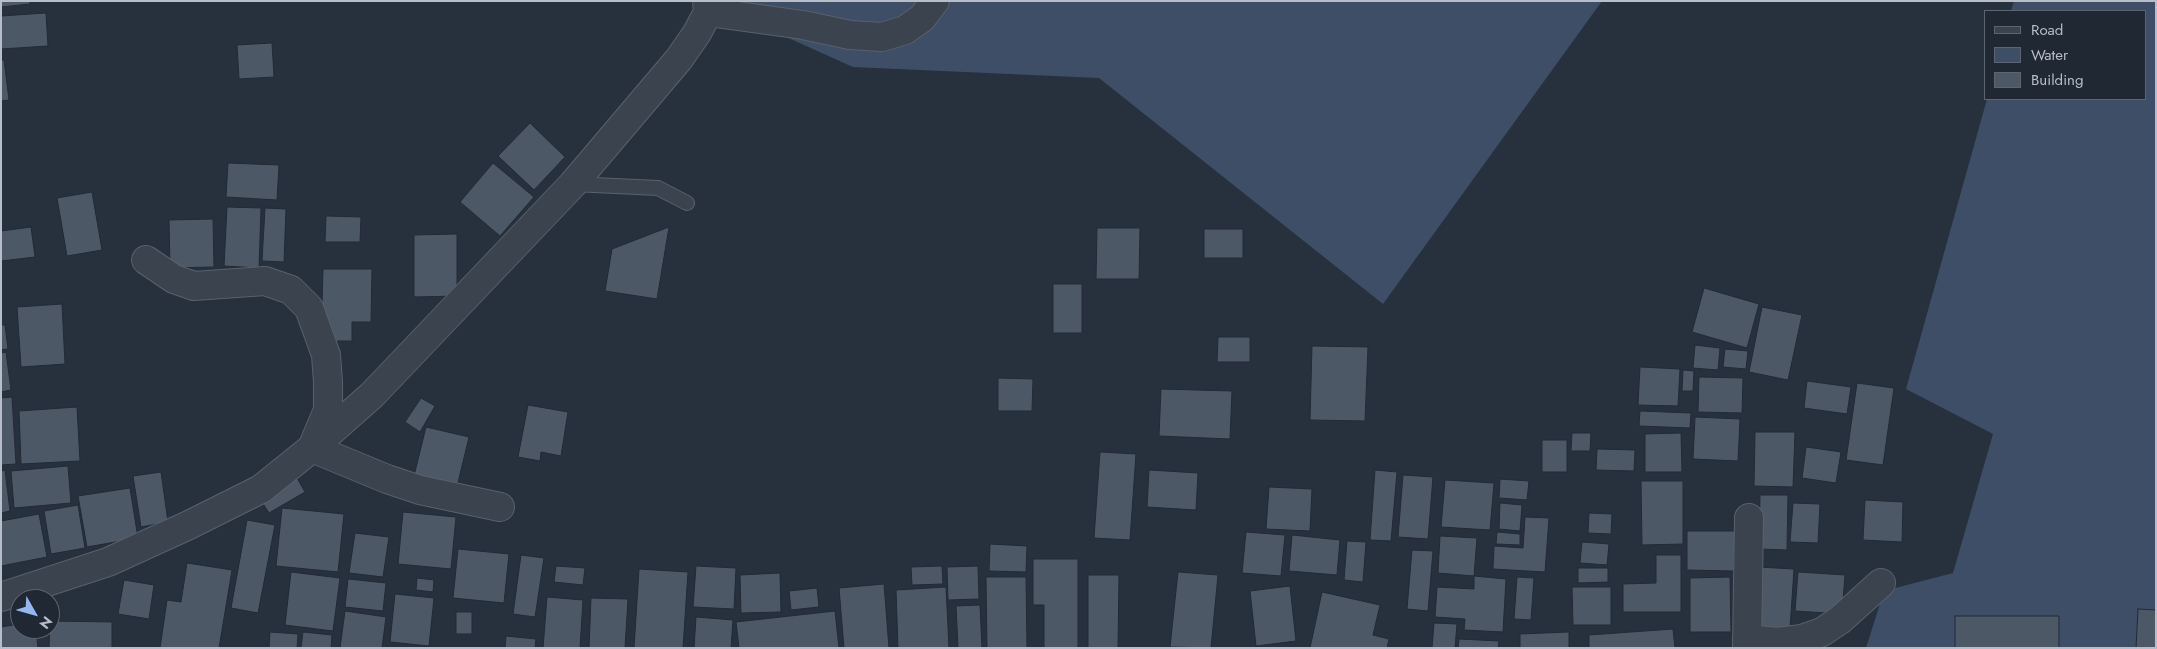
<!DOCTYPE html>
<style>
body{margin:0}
#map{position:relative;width:2157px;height:649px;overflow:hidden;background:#27313e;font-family:Jost,sans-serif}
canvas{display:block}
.frame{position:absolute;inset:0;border:2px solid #b7bec9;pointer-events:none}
.legend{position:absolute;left:1984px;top:10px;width:162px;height:90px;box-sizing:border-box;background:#202833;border:1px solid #5c646f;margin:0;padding:6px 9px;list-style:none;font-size:15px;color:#b7bec9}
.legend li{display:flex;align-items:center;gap:10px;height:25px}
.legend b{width:25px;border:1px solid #5c646f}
.north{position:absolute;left:10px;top:589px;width:50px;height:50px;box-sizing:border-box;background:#202833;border:1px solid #5c646f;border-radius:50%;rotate:128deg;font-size:14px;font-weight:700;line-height:20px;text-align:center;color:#b7bec9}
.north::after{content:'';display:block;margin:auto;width:18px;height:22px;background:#94b7f1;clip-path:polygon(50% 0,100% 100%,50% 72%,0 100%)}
</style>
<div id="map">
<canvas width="2157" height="649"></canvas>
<div class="frame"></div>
<ul class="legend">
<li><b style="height:6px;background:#3b434e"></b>Road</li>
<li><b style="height:14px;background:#3e4e66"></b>Water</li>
<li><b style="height:14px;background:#4d5867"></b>Building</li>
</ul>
<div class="north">N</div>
</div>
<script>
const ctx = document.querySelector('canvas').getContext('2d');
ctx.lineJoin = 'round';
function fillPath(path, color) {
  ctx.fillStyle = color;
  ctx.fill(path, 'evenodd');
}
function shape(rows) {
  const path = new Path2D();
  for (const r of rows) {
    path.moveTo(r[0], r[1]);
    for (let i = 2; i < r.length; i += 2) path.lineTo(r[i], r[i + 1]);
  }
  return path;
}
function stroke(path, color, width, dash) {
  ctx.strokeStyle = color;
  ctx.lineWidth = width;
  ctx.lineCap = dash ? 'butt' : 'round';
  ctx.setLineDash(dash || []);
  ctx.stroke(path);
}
fillPath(shape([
 [706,1,1602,1,1383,304,1099,78,853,67],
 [2014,1,2156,1,2156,648,1866,648,1884,591,1953,573,1993,434,1906,389,1987,99,2146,99,2146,11,2011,11]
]), '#3e4e66');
const building = shape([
 [1,1,30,1,30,4,1,7,1,1],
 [46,13,48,46,1,49,1,16,46,13],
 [272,43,274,77,239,79,237,45,272,43],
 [1,60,4,60,9,100,1,101,1,60],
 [530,123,565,157,534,190,498,156,530,123],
 [228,163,279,165,277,200,226,197,228,163],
 [493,163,534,197,500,236,460,202,493,163],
 [92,192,102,250,67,256,57,198,92,192],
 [227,207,261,208,259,268,224,266,227,207],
 [265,208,286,209,284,262,262,261,265,208],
 [326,216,361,217,360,242,325,242,326,216],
 [213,219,214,267,170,268,169,220,213,219],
 [31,227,35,257,1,261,1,231,31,227],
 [669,227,657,299,605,291,612,249,669,227],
 [1097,228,1140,228,1139,279,1096,279,1097,228],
 [1204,229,1243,229,1243,258,1204,258,1204,229],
 [457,234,457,296,414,297,414,235,457,234],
 [323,269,372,269,371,322,352,322,352,341,321,341,323,269],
 [1053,284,1082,284,1082,333,1053,333,1053,284],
 [1704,288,1759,304,1747,348,1692,332,1704,288],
 [62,304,65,364,21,367,17,307,62,304],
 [1762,307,1802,315,1788,380,1749,372,1762,307],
 [1,325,5,325,8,349,1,350,1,325],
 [1218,337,1250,337,1250,362,1217,362,1218,337],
 [1695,345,1720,348,1718,370,1693,368,1695,345],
 [1312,346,1368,347,1365,421,1310,420,1312,346],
 [1725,349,1748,351,1746,369,1723,367,1725,349],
 [6,352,11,390,1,392,1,353,6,352],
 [1640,367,1680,369,1678,406,1638,405,1640,367],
 [1683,370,1694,371,1693,391,1682,391,1683,370],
 [1699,377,1743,378,1742,413,1698,412,1699,377],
 [998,378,1033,379,1032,411,998,411,998,378],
 [1807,381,1851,387,1847,414,1804,408,1807,381],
 [1857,383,1894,388,1883,465,1846,460,1857,383],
 [1161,389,1232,391,1230,439,1159,436,1161,389],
 [12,397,16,464,1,465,1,398,12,397],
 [421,398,435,406,420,432,405,422,421,398],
 [528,405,568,412,561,456,541,452,540,461,518,457,528,405],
 [77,407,80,461,21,464,19,411,77,407],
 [1640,411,1691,413,1690,428,1639,426,1640,411],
 [1695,417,1740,419,1738,461,1693,459,1695,417],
 [426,427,469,437,456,491,413,480,426,427],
 [1755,432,1795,432,1793,487,1754,486,1755,432],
 [1572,433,1591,433,1590,451,1571,451,1572,433],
 [1681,433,1682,472,1645,472,1645,434,1681,433],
 [1542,440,1567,440,1567,472,1542,472,1542,440],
 [1806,447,1841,452,1836,483,1802,478,1806,447],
 [1597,449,1635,450,1634,471,1596,470,1597,449],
 [1100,452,1136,454,1130,540,1094,538,1100,452],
 [68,466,71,503,14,508,11,471,68,466],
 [5,470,10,511,1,513,1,471,5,470],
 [1149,470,1198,473,1196,510,1147,507,1149,470],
 [1375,470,1397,472,1391,541,1370,540,1375,470],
 [293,471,305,492,269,513,257,494,293,471],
 [161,472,168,522,141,527,133,476,161,472],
 [1403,475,1433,477,1428,539,1398,537,1403,475],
 [1500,479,1529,481,1527,500,1499,498,1500,479],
 [1445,480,1494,483,1490,530,1441,527,1445,480],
 [1641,481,1683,481,1683,544,1642,545,1641,481],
 [1269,487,1312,489,1310,531,1266,529,1269,487],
 [130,488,138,538,87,547,78,496,130,488],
 [1760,495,1788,495,1787,550,1759,549,1760,495],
 [1865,500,1903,502,1902,542,1863,540,1865,500],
 [1500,503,1522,505,1520,531,1499,529,1500,503],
 [1793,503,1820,504,1818,543,1790,542,1793,503],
 [78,505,85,548,51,554,44,511,78,505],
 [282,508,344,514,338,572,276,566,282,508],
 [403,512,456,517,451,569,398,564,403,512],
 [1589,513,1612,514,1611,534,1588,533,1589,513],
 [39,514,47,557,1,566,1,521,39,514],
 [1525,517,1549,518,1545,572,1493,569,1494,546,1523,548,1525,517],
 [247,520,275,525,258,613,231,608,247,520],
 [1687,531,1735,531,1734,571,1687,570,1687,531],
 [1246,532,1285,535,1281,576,1242,573,1246,532],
 [1497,532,1520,534,1520,545,1496,544,1497,532],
 [355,533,389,537,383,577,349,573,355,533],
 [1292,535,1340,540,1337,575,1289,571,1292,535],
 [1440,536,1477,538,1474,576,1438,573,1440,536],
 [1347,541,1366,542,1363,582,1344,580,1347,541],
 [1582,542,1609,544,1607,565,1580,563,1582,542],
 [990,544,1027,546,1026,572,989,571,990,544],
 [458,549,509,554,504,603,453,598,458,549],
 [1412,550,1433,551,1428,611,1407,609,1412,550],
 [521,555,544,558,535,617,513,614,521,555],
 [1656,555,1681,555,1681,612,1623,612,1623,584,1656,583,1656,555],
 [1033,559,1078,559,1078,648,1044,648,1044,605,1033,605,1033,559],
 [187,563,232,570,219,648,160,648,167,600,181,602,187,563],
 [556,566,585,568,583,585,554,582,556,566],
 [696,566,736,568,734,609,693,607,696,566],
 [942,566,943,584,912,585,911,567,942,566],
 [978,566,979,599,948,600,947,567,978,566],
 [1758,567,1794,569,1790,629,1754,627,1758,567],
 [1578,568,1608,568,1608,582,1578,583,1578,568],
 [639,569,688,572,683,648,634,648,639,569],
 [291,572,340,578,333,631,285,625,291,572],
 [1178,572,1218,575,1211,648,1170,647,1178,572],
 [1798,572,1845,575,1842,614,1795,611,1798,572],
 [780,573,781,612,741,613,740,575,780,573],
 [1088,575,1119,575,1118,648,1088,648,1088,575],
 [1474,576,1506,579,1503,632,1464,630,1465,619,1435,617,1437,587,1474,589,1474,576],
 [986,577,1026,577,1027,648,987,648,986,577],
 [1517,577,1534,578,1531,620,1514,619,1517,577],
 [1730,577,1731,632,1690,632,1690,578,1730,577],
 [417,578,434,580,433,592,416,590,417,578],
 [348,579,386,583,383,611,345,607,348,579],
 [124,580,154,585,149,619,118,614,124,580],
 [884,584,889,648,844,648,839,588,884,584],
 [1290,586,1296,641,1256,646,1250,591,1290,586],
 [946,587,949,648,898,648,896,590,946,587],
 [1572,587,1611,587,1611,625,1573,625,1572,587],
 [817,588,819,607,791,610,789,591,817,588],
 [1322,592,1380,605,1373,635,1389,639,1387,648,1310,648,1322,592],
 [395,594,434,598,429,646,390,642,395,594],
 [547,597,583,600,580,648,543,648,547,597],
 [591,598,628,599,625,648,589,648,591,598],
 [980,605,982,648,958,648,956,606,980,605],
 [2138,609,2156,610,2156,648,2136,648,2138,609],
 [345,611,386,617,382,648,340,648,345,611],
 [835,611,839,648,739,648,736,622,835,611],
 [456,612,472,612,472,634,456,634,456,612],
 [1955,616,2059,616,2059,648,1955,648,1955,616],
 [696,617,733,620,731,648,694,648,696,617],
 [50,621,112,622,112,648,49,648,50,621],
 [1434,623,1457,624,1455,648,1432,648,1434,623],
 [20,624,20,629,36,629,38,648,1,648,1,627,20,624],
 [1673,629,1675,648,1589,648,1589,635,1673,629],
 [270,632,298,634,297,648,269,648,270,632],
 [303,632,332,635,331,648,301,648,303,632],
 [1569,632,1569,648,1520,648,1520,634,1569,632],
 [506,636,536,639,535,648,505,648,506,636],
 [1459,639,1499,641,1498,648,1458,648,1459,639]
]);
fillPath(building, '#4d5867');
stroke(building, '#222a35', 1);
const lane = shape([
 [573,184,658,188,687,203]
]);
const street = shape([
 [708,12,803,25,850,35,882,37,905,30,922,18,935,1],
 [146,260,174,279,194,286,265,281,291,290,309,308,326,355,328,382,328,410,312,448,387,479,420,490,500,507],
 [1,597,108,562,189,525,261,489,312,448,372,395,573,184,679,59,697,33,708,12,707,1],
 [1747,639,1777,642,1802,639,1822,632,1840,620,1881,583],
 [1747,648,1749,518]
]);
stroke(lane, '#59616c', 16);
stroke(street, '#59616c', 30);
stroke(lane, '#3b434e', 14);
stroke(street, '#3b434e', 28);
</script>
